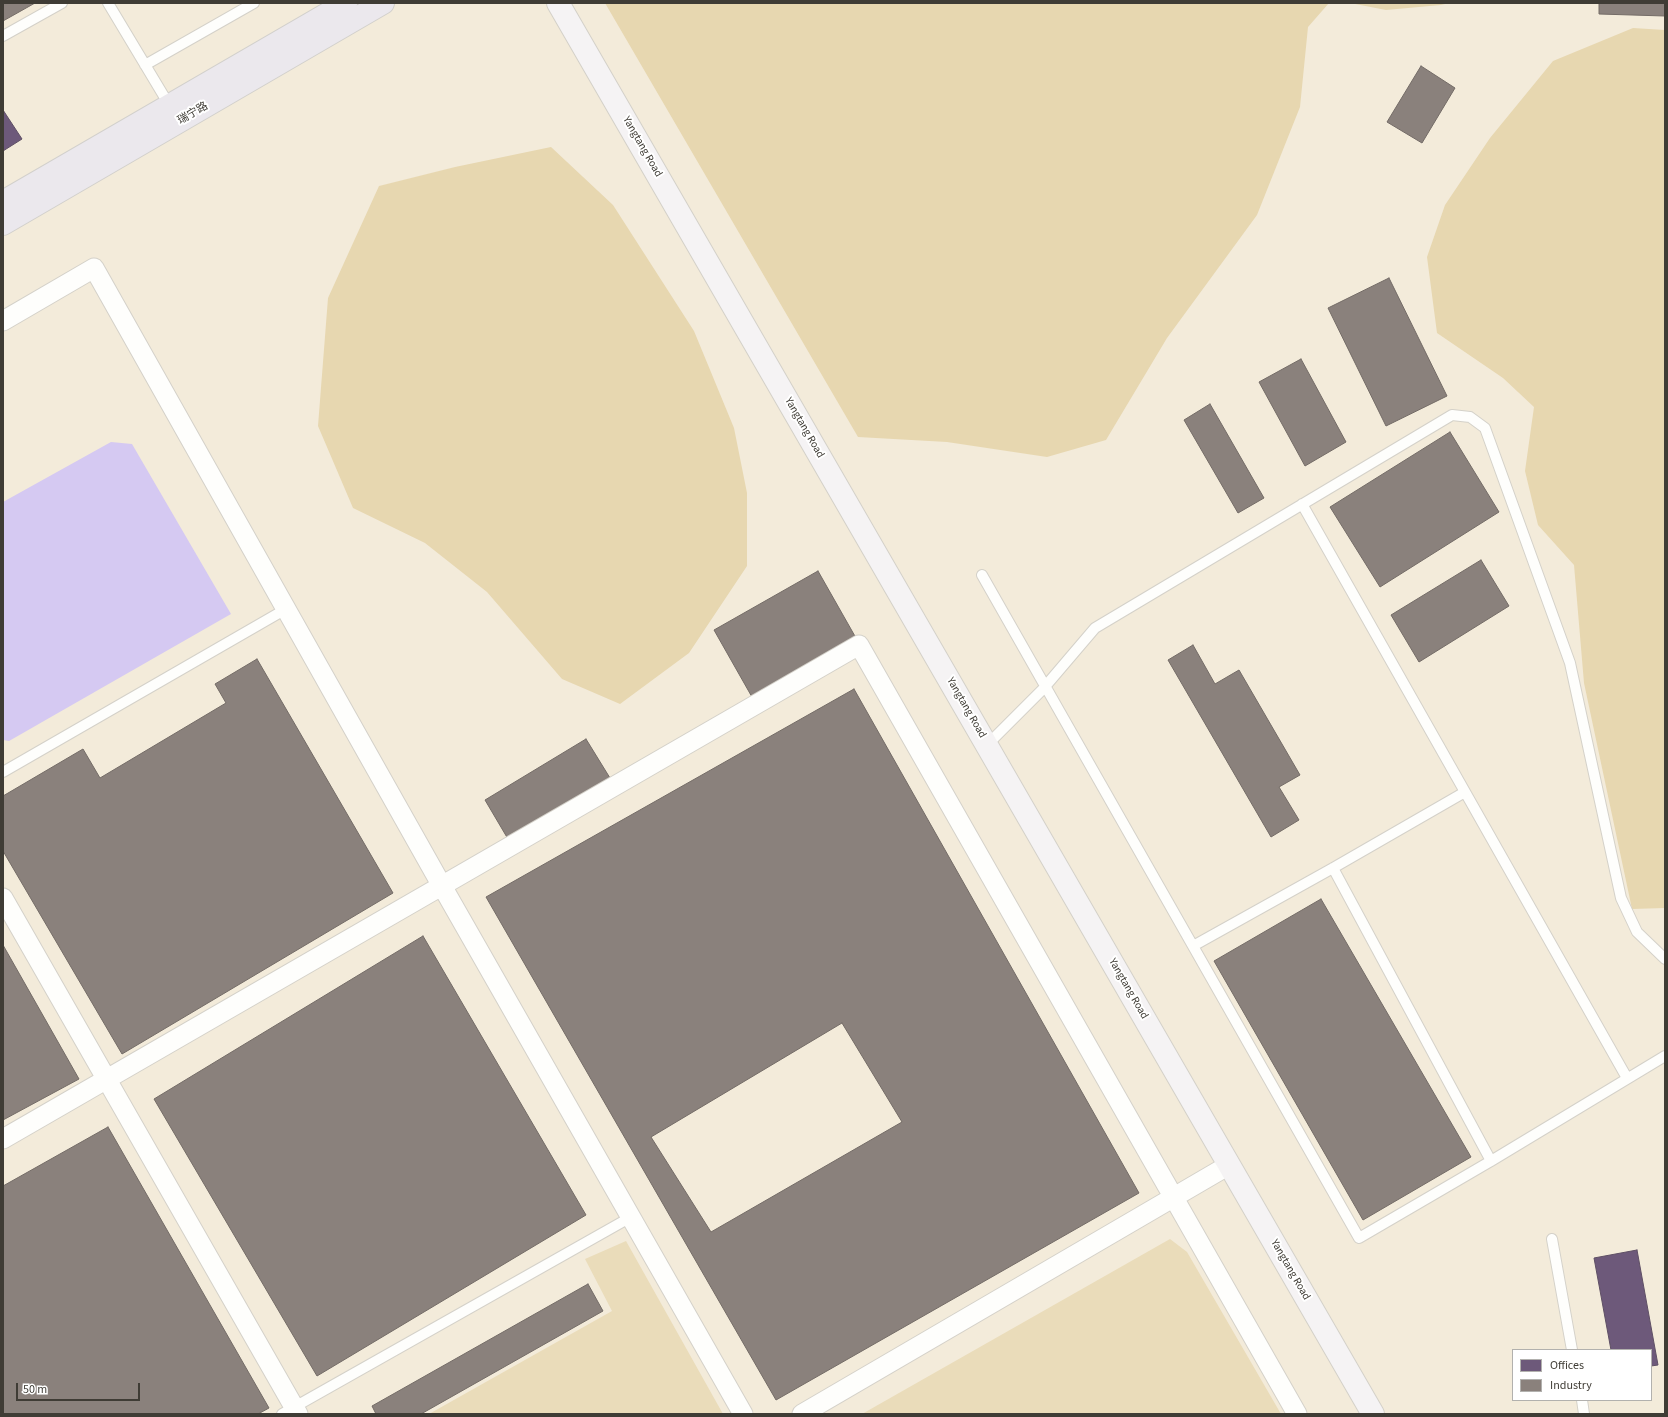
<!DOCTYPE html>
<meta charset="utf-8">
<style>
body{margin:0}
#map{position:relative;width:1668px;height:1417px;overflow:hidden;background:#f9f5ec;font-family:"Source Sans 3",sans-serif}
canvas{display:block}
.frame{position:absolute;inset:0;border:4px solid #3f3c35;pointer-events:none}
.legend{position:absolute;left:1512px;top:1349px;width:140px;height:52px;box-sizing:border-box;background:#fff;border:1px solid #b2b1ae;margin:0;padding:5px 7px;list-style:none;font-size:12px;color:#3f3c35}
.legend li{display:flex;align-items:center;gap:8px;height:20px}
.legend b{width:20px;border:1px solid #b2b1ae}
.scale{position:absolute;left:16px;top:1383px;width:124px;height:18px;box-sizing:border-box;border:2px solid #3f3c35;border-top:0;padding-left:5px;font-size:12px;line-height:14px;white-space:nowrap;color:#3f3c35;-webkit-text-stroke:3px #fff;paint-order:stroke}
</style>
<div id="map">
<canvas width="1668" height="1417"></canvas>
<div class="frame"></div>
<ul class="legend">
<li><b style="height:11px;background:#6d597a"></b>Offices</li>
<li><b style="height:11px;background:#8a817c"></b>Industry</li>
</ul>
<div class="scale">50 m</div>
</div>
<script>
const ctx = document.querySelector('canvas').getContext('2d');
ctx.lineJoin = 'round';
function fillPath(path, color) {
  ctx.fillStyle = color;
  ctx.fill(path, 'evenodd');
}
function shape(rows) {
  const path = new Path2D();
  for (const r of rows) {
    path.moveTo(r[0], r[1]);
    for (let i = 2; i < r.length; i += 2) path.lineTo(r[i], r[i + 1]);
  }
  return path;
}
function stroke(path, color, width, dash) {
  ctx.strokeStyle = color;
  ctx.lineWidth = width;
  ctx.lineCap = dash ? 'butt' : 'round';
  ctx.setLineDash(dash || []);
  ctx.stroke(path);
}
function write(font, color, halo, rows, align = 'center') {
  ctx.font = font + ' "Source Sans 3","Noto Sans SC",sans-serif';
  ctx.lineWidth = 4;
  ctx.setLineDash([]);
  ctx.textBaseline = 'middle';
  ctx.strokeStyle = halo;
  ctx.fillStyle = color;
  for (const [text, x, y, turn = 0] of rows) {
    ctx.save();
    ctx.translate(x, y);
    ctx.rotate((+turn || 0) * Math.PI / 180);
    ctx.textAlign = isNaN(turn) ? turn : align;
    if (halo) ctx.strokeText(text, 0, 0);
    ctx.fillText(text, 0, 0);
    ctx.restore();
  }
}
fillPath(shape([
 [3,3,1665,3,1665,1414,3,1414],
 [1513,1350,1651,1350,1651,1400,1513,1400]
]), '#f3ebda');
fillPath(shape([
 [1170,1239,1187,1252,1281,1414,862,1414],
 [626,1241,723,1414,429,1414,612,1311,585,1259]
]), '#eadcba');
fillPath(shape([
 [605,3,1329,3,1308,27,1300,107,1257,215,1167,338,1106,440,1047,457,947,442,858,437],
 [1350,3,1449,3,1441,5,1386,10],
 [1633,28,1665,30,1665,908,1632,909,1584,683,1574,565,1538,525,1525,471,1534,407,1503,378,1437,333,1427,257,1445,205,1490,138,1553,61],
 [551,147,613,205,694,331,734,428,747,493,747,566,689,653,620,704,562,679,487,592,425,543,353,508,318,426,328,298,379,186,455,167]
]), '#e7d7b0');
fillPath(shape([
 [111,442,132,444,231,614,9,741,3,740,3,502]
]), '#d5c9f2');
const offices = shape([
 [3,110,22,139,3,151,3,110],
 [1637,1250,1658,1365,1651,1366,1651,1350,1611,1350,1594,1258,1637,1250]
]);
fillPath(offices, '#6d597a');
stroke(offices, '#5f5065', 1);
const industry = shape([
 [3,3,35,3,3,21,3,3],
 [1599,3,1665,3,1665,16,1599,14,1599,3],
 [1421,66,1455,88,1422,143,1387,122,1421,66],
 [1389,278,1447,396,1386,426,1328,308,1389,278],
 [1301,359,1346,442,1305,466,1259,382,1301,359],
 [1210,404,1264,498,1238,513,1184,420,1210,404],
 [1450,432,1499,512,1380,587,1330,507,1450,432],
 [1481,560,1509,606,1419,662,1391,615,1481,560],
 [818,571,856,638,752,697,714,630,818,571],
 [1193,645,1215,684,1239,670,1300,775,1279,787,1299,820,1271,837,1168,660,1193,645],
 [257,659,393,893,122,1054,3,851,3,796,83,749,100,778,226,703,215,684,257,659],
 [854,689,1139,1193,776,1400,486,897,854,689],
 [842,1023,902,1122,711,1232,651,1137,842,1023],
 [586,739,610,778,508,839,485,800,586,739],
 [1321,899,1471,1157,1363,1220,1214,961,1321,899],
 [423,936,586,1215,317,1376,154,1099,423,936],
 [3,945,79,1079,3,1120,3,945],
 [108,1127,269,1408,258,1414,3,1414,3,1186,108,1127],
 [588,1284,603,1311,421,1414,376,1414,372,1406,588,1284]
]);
fillPath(industry, '#8a817c');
stroke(industry, '#746c67', 1);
const service = shape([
 [108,3,171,108],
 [3,36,62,3],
 [145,65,254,3],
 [1302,504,1627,1078],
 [982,575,1359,1238,1491,1161],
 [987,745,1043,689,1095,628,1452,415,1470,417,1485,428,1570,663,1621,898,1637,932,1665,959],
 [3,772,286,609],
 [1333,868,1491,1161,1665,1056],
 [1193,946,1333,868,1465,792],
 [1552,1239,1572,1350],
 [1582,1400,1584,1414],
 [282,1414,631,1217]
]);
const minor = shape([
 [3,321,94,268,442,886,743,1414],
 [3,898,298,1414],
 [3,1139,859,645,1297,1414],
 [802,1414,1229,1165]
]);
const secondary = shape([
 [558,3,1373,1414]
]);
const primary = shape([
 [3,202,346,3],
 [3,224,383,3]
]);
stroke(service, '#d4d1c9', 12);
stroke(minor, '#d4d1c9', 21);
stroke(secondary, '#d4d1c9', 24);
stroke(primary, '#d2d0cc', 24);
stroke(service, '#fefefc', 10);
stroke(minor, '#fefefc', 19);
stroke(secondary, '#f5f3f4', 22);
stroke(primary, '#ebe8ed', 22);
write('11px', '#3f3c35', '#fff', [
 ["瑞宁路",193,114,-30],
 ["Yangtang Road",642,147,60],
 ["Yangtang Road",804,428,60],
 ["Yangtang Road",966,708,60],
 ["Yangtang Road",1128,989,60],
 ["Yangtang Road",1290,1270,60]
]);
</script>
